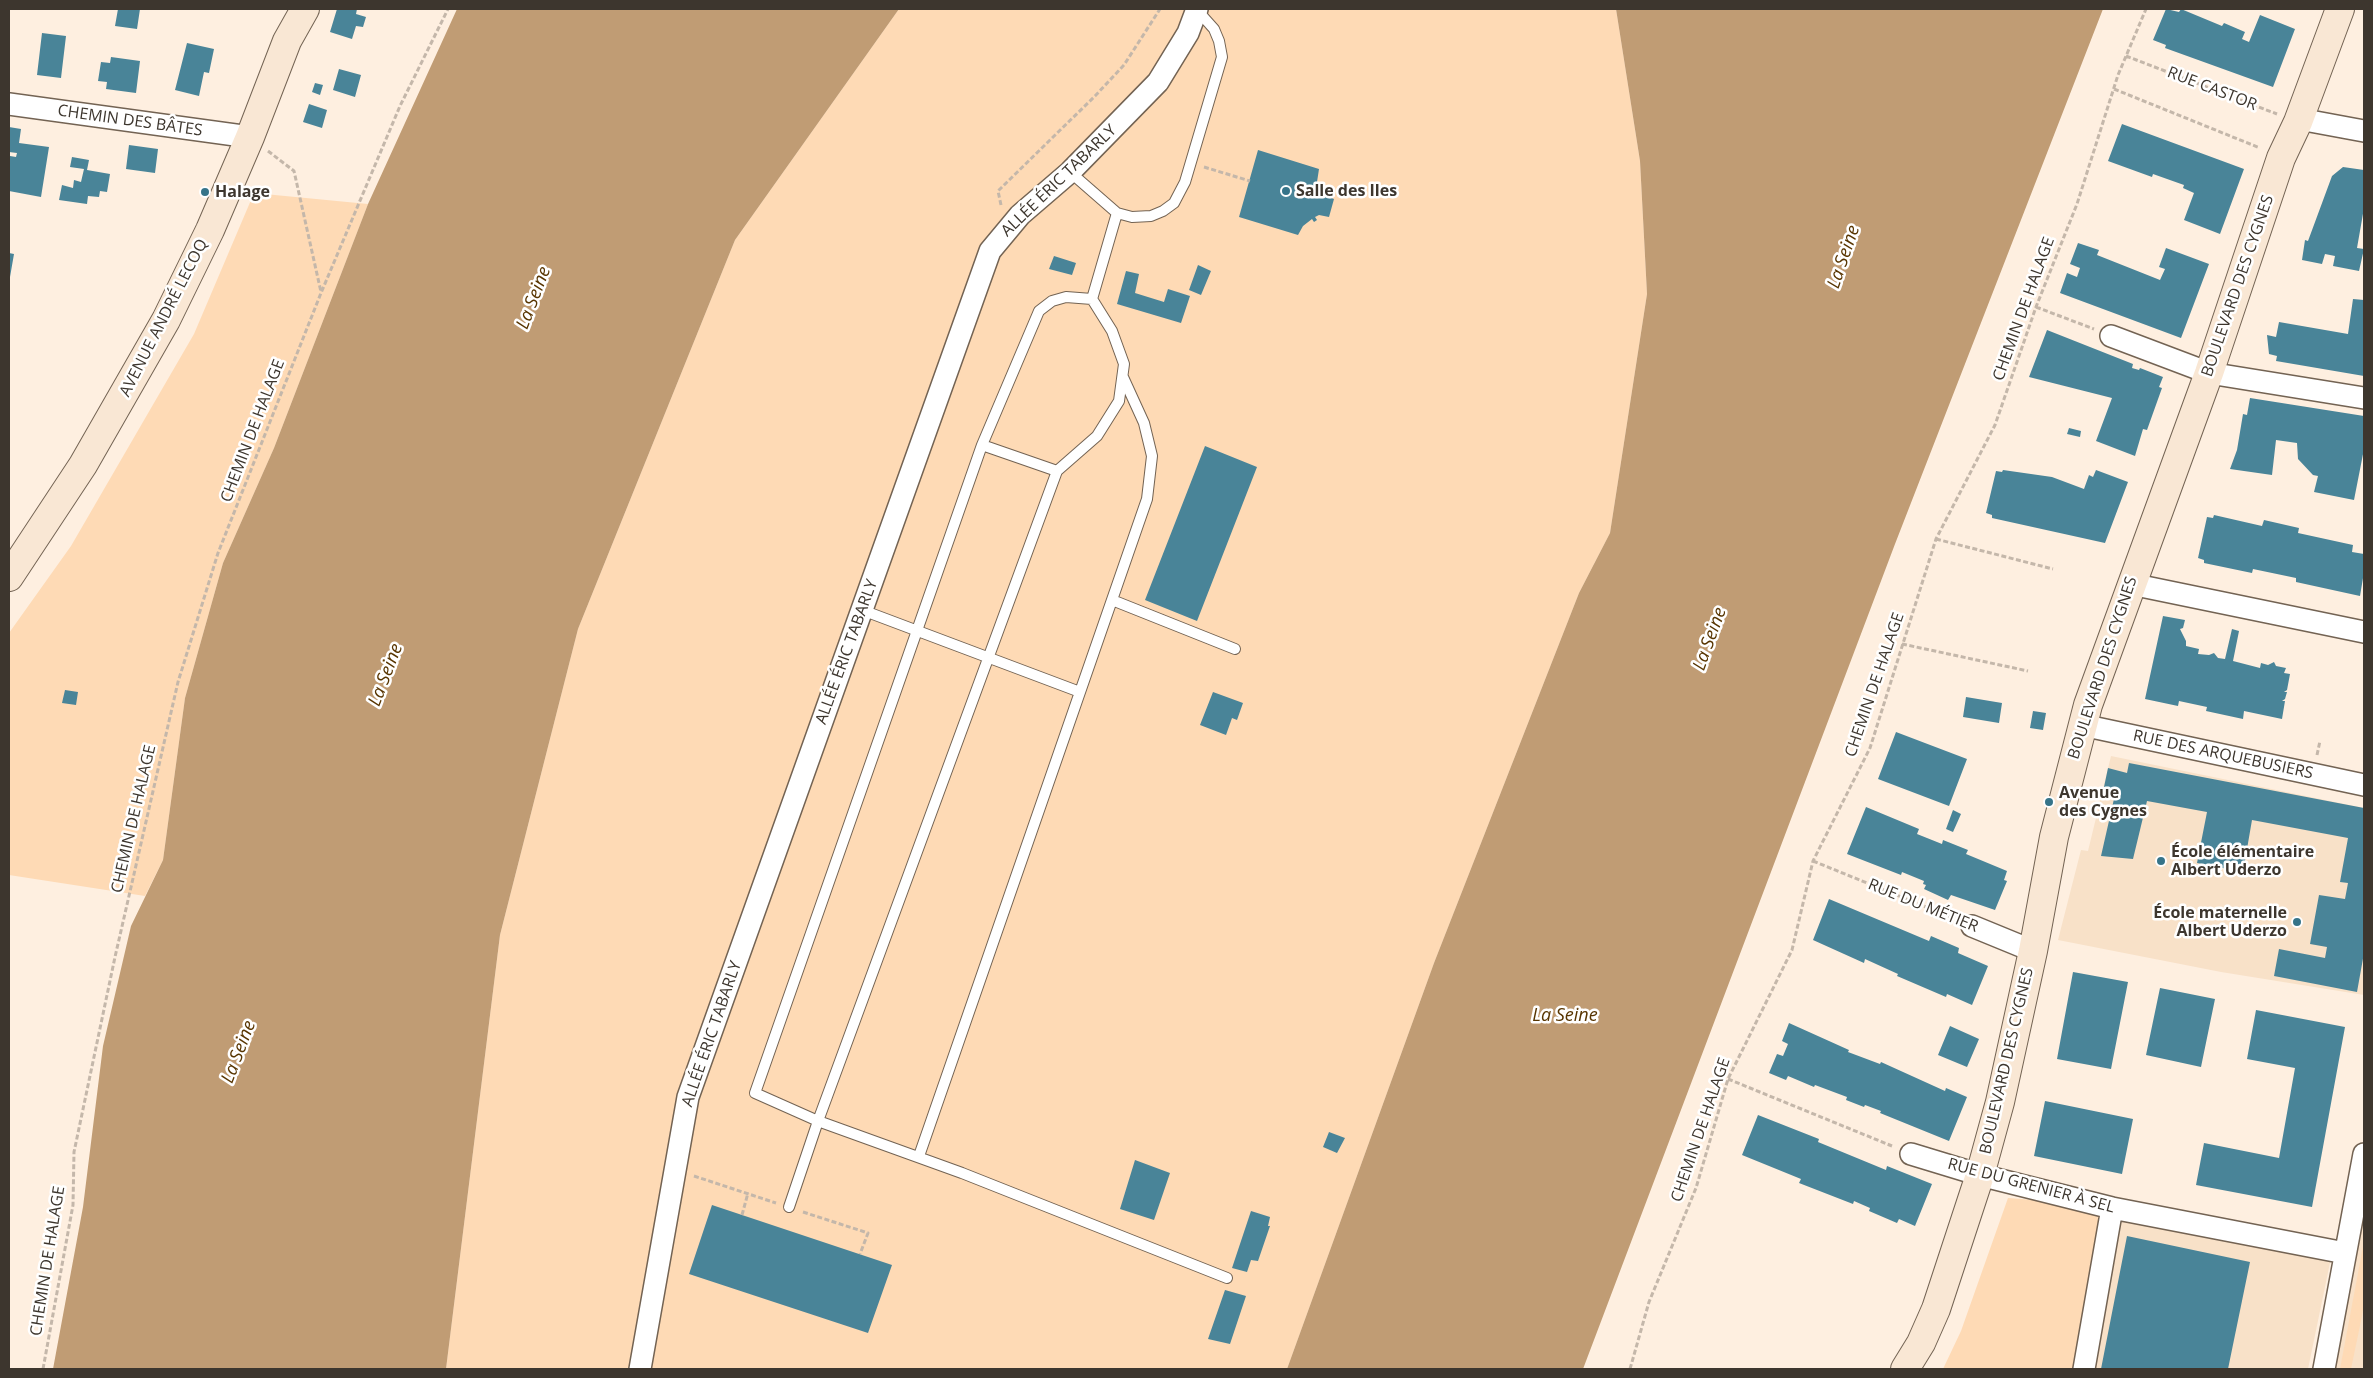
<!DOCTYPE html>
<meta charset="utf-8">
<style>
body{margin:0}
#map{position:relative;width:2373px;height:1378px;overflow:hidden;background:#feefe0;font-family:"Open Sans",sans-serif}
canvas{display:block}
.frame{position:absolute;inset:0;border:10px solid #3d362e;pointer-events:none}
</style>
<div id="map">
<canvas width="2373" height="1378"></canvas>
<div class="frame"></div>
</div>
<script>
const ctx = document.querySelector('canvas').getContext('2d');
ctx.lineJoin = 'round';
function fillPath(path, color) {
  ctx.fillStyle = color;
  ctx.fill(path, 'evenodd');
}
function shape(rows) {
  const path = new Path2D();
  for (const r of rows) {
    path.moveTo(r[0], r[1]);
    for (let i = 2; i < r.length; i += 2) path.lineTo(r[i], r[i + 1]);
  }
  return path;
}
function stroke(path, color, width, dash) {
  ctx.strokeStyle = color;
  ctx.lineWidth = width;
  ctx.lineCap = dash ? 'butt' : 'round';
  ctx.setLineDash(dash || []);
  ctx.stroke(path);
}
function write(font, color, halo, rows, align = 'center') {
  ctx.font = font + ' "Open Sans",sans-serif';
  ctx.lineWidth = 5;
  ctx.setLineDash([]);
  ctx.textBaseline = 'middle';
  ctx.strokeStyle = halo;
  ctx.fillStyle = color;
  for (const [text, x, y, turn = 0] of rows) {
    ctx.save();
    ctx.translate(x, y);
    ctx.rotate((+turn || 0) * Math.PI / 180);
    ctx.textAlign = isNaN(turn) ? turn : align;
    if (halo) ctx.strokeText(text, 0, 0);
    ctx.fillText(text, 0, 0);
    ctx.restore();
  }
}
fillPath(shape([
 [2111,756,2364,808,2364,995,2221,972,2058,940,2081,850,2088,851],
 [2364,1207,2364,1369,2332,1369],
 [2111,1219,2331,1258,2308,1369,2088,1369]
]), '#f8e1c8');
fillPath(shape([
 [899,9,1616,9,1640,161,1647,294,1610,533,1579,593,1434,963,1287,1369,446,1369,500,935,578,629,735,240],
 [254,193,368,204,274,448,223,563,185,698,163,860,145,896,9,875,9,633,71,546,194,334],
 [2008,1198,2035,1200,2109,1215,2077,1369,1943,1369,1961,1331],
 [2364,1241,2364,1304,2362,1316,2351,1369,2340,1369]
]), '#fedab5');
fillPath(shape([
 [457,9,899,9,735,240,578,629,500,935,446,1369,53,1369,83,1207,103,1046,131,926,163,860,185,698,223,563,274,448,368,204],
 [1616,9,2103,9,1895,544,1583,1369,1287,1369,1434,963,1579,593,1610,533,1647,294,1640,161]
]), '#c09c74');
fillPath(shape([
 [118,9,140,9,137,29,115,26],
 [337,9,357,9,356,14,366,17,363,27,356,26,352,39,330,32],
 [2166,9,2179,12,2181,9,2222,26,2224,23,2245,32,2242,39,2249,42,2260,15,2295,29,2273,87,2165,48,2166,45,2153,40],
 [42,33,66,36,61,78,37,75],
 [187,43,214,49,209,73,204,72,199,96,175,90],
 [111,57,140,61,136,93,106,89,107,82,98,81,101,62,110,63],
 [339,69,361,75,355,97,333,90],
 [315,83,323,85,320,95,312,92],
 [309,104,327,110,322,128,303,122],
 [2122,124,2244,169,2220,234,2184,220,2194,193,2183,188,2184,185,2153,174,2152,177,2108,161],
 [9,127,21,129,19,143,49,147,41,197,9,191,10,156,16,157,17,153,9,152],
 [129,145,158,149,155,173,126,169],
 [1258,150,1319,169,1317,182,1323,187,1326,196,1334,199,1329,217,1319,215,1315,217,1317,220,1314,222,1312,219,1303,226,1298,235,1239,217],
 [72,157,89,160,87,170,110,174,107,192,100,191,99,197,88,196,87,204,59,200,62,185,73,188,74,180,81,182,84,169,70,167],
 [2343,167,2364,170,2364,208,2357,248,2364,249,2359,271,2333,266,2335,256,2325,254,2322,264,2302,260,2305,240,2308,241,2332,176],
 [2078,243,2099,250,2097,255,2160,280,2165,269,2159,267,2166,248,2209,264,2181,338,2060,293,2067,273,2077,277,2080,268,2070,264],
 [9,253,14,254,10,277,9,276],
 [1054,256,1076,263,1072,275,1049,269],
 [1198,265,1211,271,1201,295,1189,290],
 [1126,271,1139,274,1135,293,1164,302,1168,289,1190,296,1181,323,1117,304],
 [2353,299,2364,300,2364,376,2276,361,2277,356,2269,354,2267,335,2276,337,2279,322,2348,334],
 [2047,330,2133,364,2132,368,2139,370,2140,368,2163,377,2159,387,2162,388,2147,430,2143,429,2135,456,2096,441,2112,398,2029,377],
 [2250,398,2364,416,2364,449,2354,500,2314,492,2318,476,2313,475,2298,459,2297,443,2276,440,2272,475,2230,469,2237,450,2243,414,2247,415],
 [2069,428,2081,431,2080,437,2067,434],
 [1205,446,1257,467,1197,621,1145,600],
 [2003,470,2052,477,2084,489,2089,475,2093,477,2096,470,2128,482,2105,543,1992,518,1992,515,1986,513,1996,471,2002,472],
 [2214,515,2262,526,2264,520,2299,528,2298,533,2353,545,2352,552,2364,554,2364,572,2360,596,2296,582,2296,578,2253,569,2252,573,2204,563,2204,560,2198,558,2207,517,2213,518],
 [2163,616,2185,620,2183,628,2180,629,2186,641,2186,646,2199,649,2198,654,2209,655,2214,653,2218,658,2225,659,2232,629,2239,631,2233,661,2260,668,2261,663,2268,665,2274,662,2276,666,2286,668,2284,673,2290,674,2287,690,2284,692,2287,692,2285,699,2282,701,2285,701,2282,719,2244,711,2243,719,2206,711,2207,707,2179,701,2178,706,2145,699],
 [65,690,78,692,76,705,62,703],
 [1213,692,1243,703,1237,720,1232,718,1226,735,1200,725],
 [1966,697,2002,703,1999,723,1963,717],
 [2033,711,2046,713,2043,730,2030,728],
 [1896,732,1967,759,1949,806,1878,779],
 [2129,763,2364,808,2364,953,2357,992,2274,976,2279,949,2325,958,2327,947,2310,944,2319,895,2345,899,2348,883,2340,882,2348,838,2252,820,2243,872,2197,863,2207,812,2147,801,2133,859,2101,856,2116,790,2104,787,2108,768,2127,773],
 [1866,807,1919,829,1917,834,1942,844,1943,840,1968,850,1966,854,2007,871,2004,880,2007,881,1995,910,1951,895,1948,900,1924,889,1926,885,1923,884,1924,881,1902,872,1901,875,1847,854],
 [1953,810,1961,814,1953,832,1946,829],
 [1829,899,1929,941,1931,936,1959,948,1958,953,1988,966,1972,1005,1947,994,1946,997,1897,976,1898,974,1865,959,1864,963,1813,940],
 [2073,972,2128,982,2111,1069,2057,1059],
 [2160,988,2215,999,2201,1067,2146,1055],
 [2256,1010,2345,1027,2312,1207,2196,1185,2204,1143,2279,1158,2295,1068,2247,1059],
 [1789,1023,1849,1050,1848,1052,1880,1064,1881,1062,1945,1091,1946,1088,1967,1097,1949,1141,1880,1113,1881,1111,1865,1105,1864,1107,1846,1100,1847,1097,1815,1085,1814,1087,1788,1076,1786,1080,1769,1073,1777,1054,1783,1056,1788,1044,1782,1041],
 [1950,1026,1979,1039,1967,1067,1938,1055],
 [2045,1101,2133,1119,2122,1174,2034,1156],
 [1758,1115,1819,1139,1818,1142,1886,1170,1887,1166,1932,1184,1915,1226,1899,1219,1897,1223,1869,1211,1870,1208,1854,1201,1853,1204,1799,1183,1801,1179,1742,1155],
 [1329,1132,1345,1138,1337,1153,1323,1147],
 [1135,1160,1170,1173,1154,1220,1120,1209],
 [712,1205,892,1265,868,1333,689,1274],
 [1251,1211,1270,1217,1268,1226,1270,1226,1258,1261,1251,1260,1247,1272,1232,1268],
 [2127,1236,2250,1262,2228,1369,2101,1369],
 [1225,1290,1246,1296,1230,1344,1208,1339]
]), '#498498');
const service = shape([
 [1070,172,1117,213,1132,217,1151,216,1163,211,1174,203,1185,182,1222,57,1219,41,1214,29,1197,10],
 [1117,213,1092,299,1112,331,1124,364,1119,401,1097,436,1057,471,818,1121,962,1173,1227,1278],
 [1057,471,982,445,1039,311,1052,301,1066,297,1092,299],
 [1112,600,1235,649],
 [862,610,1080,692],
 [919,1156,1147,499,1152,456,1144,423,1123,377],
 [789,1207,818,1121,755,1093,982,445]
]);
const minor = shape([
 [9,104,250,137],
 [2300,117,2310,121,2364,131],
 [2111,336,2209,373,2364,398],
 [2131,584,2364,632],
 [2082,725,2364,785],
 [1972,926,2033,951],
 [1911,1154,1980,1175,2112,1208,2345,1253],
 [640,1369,688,1097,990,251,1020,215,1070,172,1158,82,1188,33,1197,9],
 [2084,1369,2112,1208],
 [2324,1369,2364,1154]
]);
const secondary = shape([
 [9,577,83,465,166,320,210,230,250,137,287,41,305,9],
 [1905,1369,1921,1343,1936,1309,1980,1175,2000,1102,2033,951,2054,837,2088,705,2209,373,2281,158,2298,122,2340,9]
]);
stroke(service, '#736353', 12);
stroke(minor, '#736353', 24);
stroke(secondary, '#736353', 30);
stroke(shape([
 [2126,56,2277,114],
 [2114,89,2260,148],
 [268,151,294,171,321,292],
 [1204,167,1250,181],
 [1001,205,998,191,1095,96,1124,65,1160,9],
 [2036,307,2094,329],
 [1936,539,2053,569],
 [1902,644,2028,671],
 [2317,755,2320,741],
 [1813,861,1953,918],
 [1728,1079,1892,1146],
 [694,1176,776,1203],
 [803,1212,868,1233,860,1254],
 [742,1215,748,1193],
 [43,1369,73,1205,74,1152,115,957,178,682,218,553,321,293,400,106,448,9],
 [1630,1369,1649,1302,1696,1188,1728,1079,1792,950,1813,861,1870,748,1936,539,1995,425,2036,307,2077,204,2118,75,2146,9]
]), '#c4b7aa', 3, [5, 2.5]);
stroke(service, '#fff', 10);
stroke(minor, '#fff', 21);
stroke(secondary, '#f9e7d4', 28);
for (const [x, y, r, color] of [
 [1286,191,5,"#367489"],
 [205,192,5,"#367489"],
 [2049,802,5,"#367489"],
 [2161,861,5,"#367489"],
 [2297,922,5,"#367489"]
]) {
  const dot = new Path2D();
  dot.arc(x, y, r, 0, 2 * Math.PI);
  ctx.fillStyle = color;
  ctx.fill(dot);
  stroke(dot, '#fff', 2);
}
write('16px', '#3d362e', '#fff', [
 ["RUE CASTOR",2212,89,21],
 ["CHEMIN DES BÂTES",130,121,8],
 ["ALLÉE ÉRIC TABARLY",1059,181,-44],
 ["BOULEVARD DES CYGNES",2238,286,-71],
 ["CHEMIN DE HALAGE",2024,309,-70],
 ["AVENUE ANDRÉ LECOQ",164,318,-63],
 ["CHEMIN DE HALAGE",253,431,-69],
 ["ALLÉE ÉRIC TABARLY",847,652,-70],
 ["BOULEVARD DES CYGNES",2103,668,-72],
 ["CHEMIN DE HALAGE",1875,685,-71],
 ["RUE DES ARQUEBUSIERS",2223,755,12],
 ["CHEMIN DE HALAGE",134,819,-77],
 ["RUE DU MÉTIER",1923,906,22],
 ["ALLÉE ÉRIC TABARLY",712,1034,-71],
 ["BOULEVARD DES CYGNES",2007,1061,-77],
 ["CHEMIN DE HALAGE",1701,1130,-71],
 ["RUE DU GRENIER À SEL",2031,1186,15],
 ["CHEMIN DE HALAGE",48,1261,-81]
]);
write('bold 16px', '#3d362e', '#fff', [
 ["Salle des Iles",1296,191],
 ["Halage",215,192],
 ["Avenue",2059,793],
 ["des Cygnes",2059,811],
 ["École élémentaire",2171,852],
 ["Albert Uderzo",2171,870],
 ["École maternelle",2287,913,"right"],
 ["Albert Uderzo",2287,931,"right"]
], 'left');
write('italic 18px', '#583501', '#fff', [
 ["La Seine",1844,257,-71],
 ["La Seine",534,298,-69],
 ["La Seine",1710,639,-70],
 ["La Seine",386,675,-69],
 ["La Seine",1565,1016],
 ["La Seine",239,1052,-69]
]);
</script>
